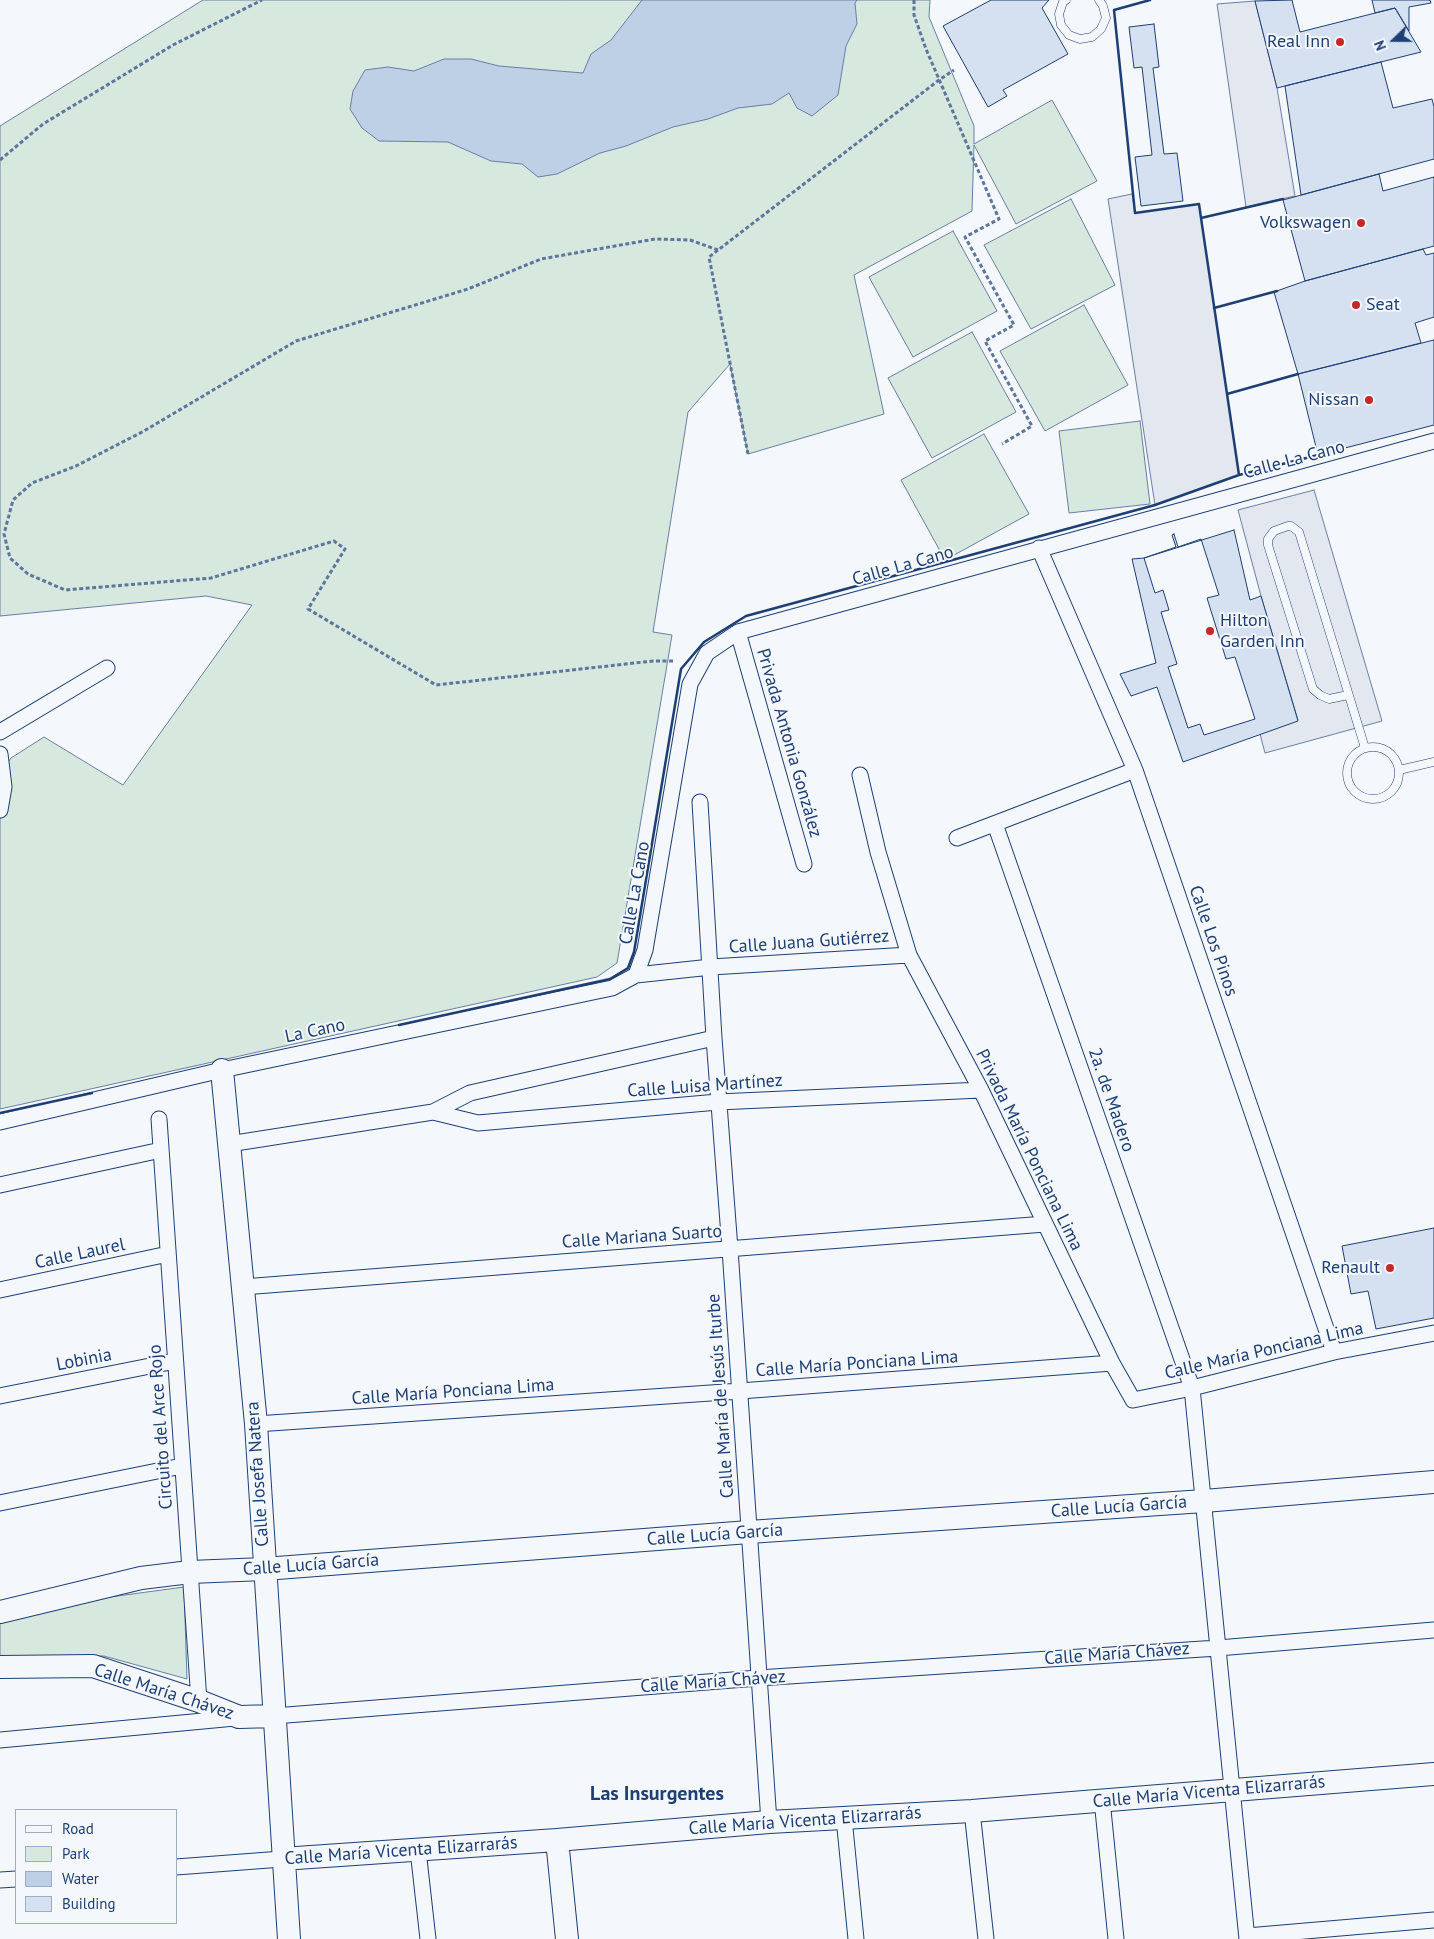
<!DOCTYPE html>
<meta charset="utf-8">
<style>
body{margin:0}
#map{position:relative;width:1434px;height:1939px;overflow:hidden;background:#f4f7fb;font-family:"PT Sans",sans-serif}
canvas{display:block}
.legend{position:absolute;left:15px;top:1809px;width:162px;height:115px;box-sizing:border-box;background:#f4f7fb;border:1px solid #9eadc5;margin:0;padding:6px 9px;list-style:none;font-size:15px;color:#1d3f73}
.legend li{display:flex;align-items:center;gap:10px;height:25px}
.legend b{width:25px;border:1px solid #9eadc5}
.north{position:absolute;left:1369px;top:15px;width:50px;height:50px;-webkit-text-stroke:4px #f4f7fb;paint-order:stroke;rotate:248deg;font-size:14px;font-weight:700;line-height:20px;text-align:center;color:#1d3f73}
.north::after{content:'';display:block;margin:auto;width:18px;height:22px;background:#1d3f73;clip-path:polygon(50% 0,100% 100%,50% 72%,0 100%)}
</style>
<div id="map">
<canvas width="1434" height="1939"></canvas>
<ul class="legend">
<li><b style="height:6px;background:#f4f7fb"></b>Road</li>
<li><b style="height:14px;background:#d7e8df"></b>Park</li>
<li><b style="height:14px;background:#bed0e5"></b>Water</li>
<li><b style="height:14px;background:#d5e0f0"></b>Building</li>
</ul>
<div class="north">N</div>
</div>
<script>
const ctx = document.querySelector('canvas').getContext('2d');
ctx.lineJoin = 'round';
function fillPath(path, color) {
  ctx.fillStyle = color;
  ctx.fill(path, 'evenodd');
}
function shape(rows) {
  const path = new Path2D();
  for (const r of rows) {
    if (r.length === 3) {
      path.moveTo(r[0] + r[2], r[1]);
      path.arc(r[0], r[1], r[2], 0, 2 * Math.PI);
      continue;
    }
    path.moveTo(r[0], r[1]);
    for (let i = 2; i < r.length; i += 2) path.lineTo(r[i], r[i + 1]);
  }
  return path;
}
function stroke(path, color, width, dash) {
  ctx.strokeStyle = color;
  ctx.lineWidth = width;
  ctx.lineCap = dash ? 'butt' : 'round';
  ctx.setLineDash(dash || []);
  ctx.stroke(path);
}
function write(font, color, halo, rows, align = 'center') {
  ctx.font = font + ' "PT Sans",sans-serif';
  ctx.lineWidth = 4;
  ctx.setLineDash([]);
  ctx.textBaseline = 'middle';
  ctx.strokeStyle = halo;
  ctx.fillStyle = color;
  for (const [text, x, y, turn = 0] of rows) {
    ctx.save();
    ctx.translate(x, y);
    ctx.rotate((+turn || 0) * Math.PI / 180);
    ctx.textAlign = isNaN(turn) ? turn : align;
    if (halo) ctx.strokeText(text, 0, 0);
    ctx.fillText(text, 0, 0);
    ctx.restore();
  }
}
const green = shape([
 [203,0,930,0,929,17,974,126,974,144,1052,100,1097,181,1016,224,974,145,972,211,854,275,884,414,748,454,730,364,688,412,653,632,672,635,617,963,597,977,0,1109,0,774,11,758,44,737,123,785,252,605,206,596,0,616,0,126,203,0],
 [1071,199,1115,285,1031,329,984,245,1071,199],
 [953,231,997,311,913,357,869,277,953,231],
 [1084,305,1128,385,1045,431,1000,351,1084,305],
 [972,332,1016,412,932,458,888,378,972,332],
 [1140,421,1150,504,1069,513,1059,431,1140,421],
 [984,434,1029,514,945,560,901,480,984,434],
 [184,1587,187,1679,104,1656,0,1661,0,1622,110,1597,184,1587]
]);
fillPath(green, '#d7e8df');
stroke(green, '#687fa3', 1);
const parking = shape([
 [1255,1,1277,88,1295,196,1246,207,1217,4,1255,1],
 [1132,194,1135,213,1199,204,1239,475,1155,505,1108,199,1132,194],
 [1314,490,1382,721,1265,753,1260,734,1298,720,1261,596,1238,510,1314,490]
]);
fillPath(parking, '#e3e8f0');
stroke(parking, '#687fa3', 1);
const water = shape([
 [642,0,857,0,855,3,857,24,846,46,838,95,812,116,797,108,789,93,772,104,738,108,708,119,673,127,626,146,600,153,557,174,538,177,522,164,491,161,448,142,379,141,362,128,350,109,353,91,365,70,388,67,414,71,444,59,471,59,499,66,583,73,591,54,611,40,642,0]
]);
fillPath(water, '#bed0e5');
stroke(water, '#687fa3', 1);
const building = shape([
 [991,0,1049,0,1042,8,1068,54,1003,90,1007,96,988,107,943,26,991,0],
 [1292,0,1300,32,1395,8,1421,52,1277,88,1255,1,1292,0],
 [1372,0,1430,0,1431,3,1409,7,1409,31,1395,8,1375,13,1372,0],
 [1154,24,1159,67,1153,68,1164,154,1177,153,1183,201,1141,206,1135,157,1152,155,1142,67,1134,68,1129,27,1154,24],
 [1381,62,1393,108,1432,99,1434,107,1434,159,1301,195,1285,86,1381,62],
 [1379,174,1383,191,1434,177,1434,246,1305,281,1283,200,1379,174],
 [1423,249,1426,255,1434,253,1434,317,1415,323,1421,343,1298,374,1274,292,1305,281,1423,249],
 [1434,340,1434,425,1318,455,1298,374,1434,340],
 [1234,530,1250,600,1261,596,1298,721,1183,762,1157,687,1131,696,1120,674,1156,663,1132,559,1144,558,1234,530],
 [1174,534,1178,547,1201,539,1219,595,1207,598,1226,659,1235,657,1255,719,1204,735,1200,724,1188,728,1168,667,1177,664,1161,612,1169,610,1163,590,1155,593,1144,558,1176,547,1172,535,1174,534],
 [1434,1228,1434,1318,1376,1329,1368,1291,1351,1294,1342,1246,1434,1228]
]);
fillPath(building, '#d5e0f0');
stroke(building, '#1d3f73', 1);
const lane = shape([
 [1066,0,1063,2,1059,14,1061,25,1069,35,1080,39,1092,37,1101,29,1106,18,1103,6,1099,0],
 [1348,695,1329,699,1320,695,1313,689,1268,545,1268,539,1274,531,1288,526,1291,526,1299,532,1365,748],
 [1373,773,26],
 [1399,770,1434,762]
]);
const street = shape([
 [1039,548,1135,770,1334,1352],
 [738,632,804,864],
 [0,732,107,668],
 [0,754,4,787,0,810],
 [860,775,878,852,909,955,981,1090,1112,1363,1133,1400,1192,1388,1334,1352,1434,1333],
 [700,802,714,1038,730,1249,769,1822],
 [995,824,1192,1388,1247,1939],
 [957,838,1135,770],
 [636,975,645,950,690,684,707,653,738,632,1434,441],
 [433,1112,478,1123,718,1102,981,1090],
 [159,1119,199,1701],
 [0,1122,222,1070,612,988,636,975,711,967,909,955],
 [229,1144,433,1112,470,1093,714,1038],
 [0,1185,161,1150],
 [243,1287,1045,1224],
 [0,1290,168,1254],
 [0,1396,175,1361],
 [256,1424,740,1391,1112,1363],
 [0,1503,182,1466],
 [274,1716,758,1678,1218,1648,1434,1630],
 [0,1740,235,1718],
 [1102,1800,1116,1939],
 [972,1811,986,1939],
 [844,1818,856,1939],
 [418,1850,428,1939],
 [176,1867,282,1859],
 [0,1880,16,1879],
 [1247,1936,1434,1920]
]);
const secondary = shape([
 [222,1070,256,1424,289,1939],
 [0,1612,141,1578,190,1572,264,1569,749,1532,1204,1501,1434,1482],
 [0,1667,93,1666,199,1701,239,1717,274,1716],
 [557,1840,567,1939],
 [282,1859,557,1840,769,1822,972,1811,1434,1774]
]);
stroke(lane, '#1d3f73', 9);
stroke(street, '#1d3f73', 17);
stroke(secondary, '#1d3f73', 24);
stroke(shape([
 [914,0,914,15,926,49,999,219,965,237,1014,325,985,341,1032,426,1002,444],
 [0,160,43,124,173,45,262,0],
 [748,454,709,257,939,80,954,70],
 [673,661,653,661,436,685,308,609,345,549,334,541,211,578,65,590,28,574,10,558,4,534,13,500,32,483,76,466,144,431,296,341,468,289,541,259,655,239,690,240,718,250]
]), '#5e769c', 3, [4, 2.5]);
stroke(lane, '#f4f7fb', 8);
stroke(street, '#f4f7fb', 15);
stroke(secondary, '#f4f7fb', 22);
stroke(shape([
 [1150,0,1114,10,1135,213,1199,204,1201,218,1283,199],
 [1201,218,1239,475],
 [1214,308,1277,291],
 [1227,394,1298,374],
 [399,1025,610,979,628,968,634,952,681,669,704,642,746,616,1155,505,1239,475,1318,455],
 [0,1113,92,1093]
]), '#1d3f73', 2.5);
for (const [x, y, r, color] of [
 [1340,42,5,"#c62828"],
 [1361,223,5,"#c62828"],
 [1356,305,5,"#c62828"],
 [1369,400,5,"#c62828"],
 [1210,631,5,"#c62828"],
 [1390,1268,5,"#c62828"]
]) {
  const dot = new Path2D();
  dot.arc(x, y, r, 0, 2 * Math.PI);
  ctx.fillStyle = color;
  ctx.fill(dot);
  stroke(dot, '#f4f7fb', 2);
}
write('18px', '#1d3f73', '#f4f7fb', [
 ["Real Inn",1330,42],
 ["Volkswagen",1351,223],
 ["Seat",1366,305,"left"],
 ["Nissan",1359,400],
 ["Hilton",1220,621,"left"],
 ["Garden Inn",1220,642,"left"],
 ["Renault",1380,1268]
], 'right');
write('18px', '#1d3f73', '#f4f7fb', [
 ["Calle La Cano",1294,460,-15],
 ["Calle La Cano",903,566,-16],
 ["Privada Antonia González",789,743,74],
 ["Calle La Cano",635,893,-80],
 ["Calle Los Pinos",1213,941,71],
 ["Calle Juana Gutiérrez",809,942,-4],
 ["La Cano",315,1031,-12],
 ["Calle Luisa Martínez",705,1086,-4],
 ["2a. de Madero",1111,1100,71],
 ["Privada María Ponciana Lima",1029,1150,64],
 ["Calle Mariana Suarto",642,1237,-4],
 ["Calle Laurel",80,1254,-12],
 ["Calle María Ponciana Lima",1264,1351,-13],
 ["Lobinia",84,1360,-11],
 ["Calle María Ponciana Lima",857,1364,-4],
 ["Calle María Ponciana Lima",453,1392,-4],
 ["Calle María de Jesús Iturbe",721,1396,-94],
 ["Circuito del Arce Rojo",161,1427,-94],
 ["Calle Josefa Natera",258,1474,-94],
 ["Calle Lucía García",1119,1507,-4],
 ["Calle Lucía García",715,1535,-4],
 ["Calle Lucía García",311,1565,-4],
 ["Calle María Chávez",1117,1654,-4],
 ["Calle María Chávez",713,1682,-4],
 ["Calle María Chávez",164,1692,18],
 ["Calle María Vicenta Elizarrarás",1209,1792,-5],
 ["Calle María Vicenta Elizarrarás",805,1821,-4],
 ["Calle María Vicenta Elizarrarás",401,1851,-4]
]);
write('bold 20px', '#1d3f73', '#f4f7fb', [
 ["Las Insurgentes",657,1794]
]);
</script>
